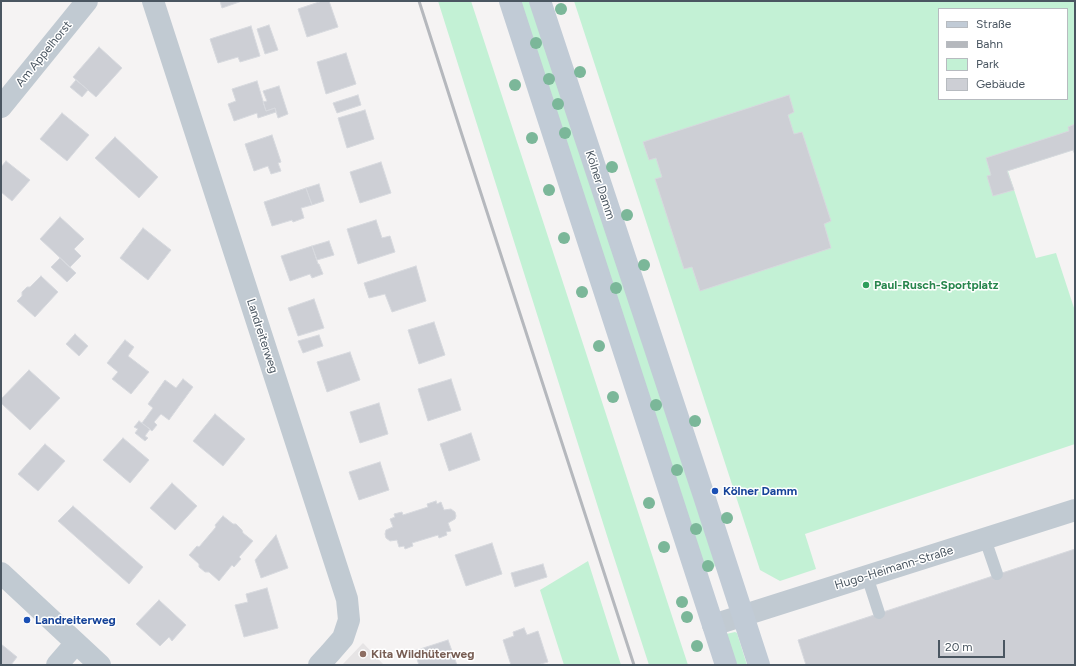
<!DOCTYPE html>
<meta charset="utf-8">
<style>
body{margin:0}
#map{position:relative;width:1076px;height:666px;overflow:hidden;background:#f5f3f3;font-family:Figtree,sans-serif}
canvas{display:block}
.frame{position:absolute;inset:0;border:2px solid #4a5661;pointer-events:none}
.legend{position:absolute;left:938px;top:8px;width:130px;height:92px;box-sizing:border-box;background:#fff;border:1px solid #b7bbc0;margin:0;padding:5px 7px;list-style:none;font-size:12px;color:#4a5661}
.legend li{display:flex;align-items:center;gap:8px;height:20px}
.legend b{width:20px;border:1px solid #b7bbc0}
.scale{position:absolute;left:938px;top:640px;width:67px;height:18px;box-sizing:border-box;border:2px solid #4a5661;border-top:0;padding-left:5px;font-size:12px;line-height:14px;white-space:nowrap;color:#4a5661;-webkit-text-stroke:3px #fff;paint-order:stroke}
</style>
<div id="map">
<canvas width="1076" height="666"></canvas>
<div class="frame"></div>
<ul class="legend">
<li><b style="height:5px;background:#c1cbd6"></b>Straße</li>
<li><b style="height:5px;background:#b5b8bd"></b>Bahn</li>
<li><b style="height:11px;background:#c3f1d5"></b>Park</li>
<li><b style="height:11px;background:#cdcfd5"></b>Gebäude</li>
</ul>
<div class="scale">20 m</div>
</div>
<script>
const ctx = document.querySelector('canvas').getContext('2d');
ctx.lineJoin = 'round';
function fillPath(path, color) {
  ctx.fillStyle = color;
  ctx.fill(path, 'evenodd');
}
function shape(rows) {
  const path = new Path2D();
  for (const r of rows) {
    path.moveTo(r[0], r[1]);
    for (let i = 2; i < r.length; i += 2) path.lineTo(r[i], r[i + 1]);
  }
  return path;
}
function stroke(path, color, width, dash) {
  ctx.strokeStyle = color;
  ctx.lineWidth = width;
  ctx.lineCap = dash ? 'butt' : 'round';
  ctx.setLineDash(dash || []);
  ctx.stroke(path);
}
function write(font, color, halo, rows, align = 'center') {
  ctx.font = font + ' Figtree,sans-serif';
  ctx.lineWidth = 3;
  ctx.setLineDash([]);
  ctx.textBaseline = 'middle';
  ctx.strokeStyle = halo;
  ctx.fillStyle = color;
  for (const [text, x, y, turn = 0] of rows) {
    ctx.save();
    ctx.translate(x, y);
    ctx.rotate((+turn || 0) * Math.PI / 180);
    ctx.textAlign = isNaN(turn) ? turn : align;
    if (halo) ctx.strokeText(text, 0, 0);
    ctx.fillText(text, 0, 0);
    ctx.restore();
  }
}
fillPath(shape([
 [363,643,384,665,342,665]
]), '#e6e4e5');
fillPath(shape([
 [438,1,471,1,688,665,649,665,609,542],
 [517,1,531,1,716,566,703,570],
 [574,1,1075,1,1075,155,1073,150,1008,171,1036,258,1056,253,1075,311,1075,444,805,534,816,569,780,581,760,570],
 [939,9,1067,9,1067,99,939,99],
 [588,561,621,665,564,665,540,590],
 [735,632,737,633,747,665,734,665,726,634]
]), '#c3f1d5');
const building = shape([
 [220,1,242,1,222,8,220,1],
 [322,1,329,1,338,27,307,37,298,9,322,1],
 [269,25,278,50,265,54,257,29,269,25],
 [251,26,260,56,240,62,238,57,218,63,210,39,251,26],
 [99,47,122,68,96,97,73,77,99,47],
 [346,53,356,84,326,94,317,62,346,53],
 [76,80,88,90,82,97,70,87,76,80],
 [257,81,266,111,275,108,276,112,258,118,257,113,234,121,228,104,236,101,232,89,257,81],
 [279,86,288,114,278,118,275,108,266,111,263,102,267,101,263,91,279,86],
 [358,95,361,105,337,113,333,103,358,95],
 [789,95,794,112,788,115,794,134,802,132,831,221,824,224,831,248,700,291,692,267,684,269,655,179,662,177,656,158,649,160,643,142,789,95],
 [365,110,374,139,347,148,338,118,365,110],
 [62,113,89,135,67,161,40,139,62,113],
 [1075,124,1075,155,1073,150,1007,171,1014,190,993,196,987,176,991,175,986,158,1069,131,1068,127,1075,124],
 [272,135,281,162,278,163,281,171,271,174,268,166,254,171,245,144,272,135],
 [115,137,158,177,139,198,95,158,115,137],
 [6,161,30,180,12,201,1,192,1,167,6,161],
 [381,162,391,193,360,203,350,172,381,162],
 [319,184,324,201,312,205,306,188,319,184],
 [306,188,312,205,301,208,304,218,293,222,292,220,272,226,264,202,306,188],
 [60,217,84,239,74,249,81,256,70,267,40,239,60,217],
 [376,220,382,238,390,236,395,252,358,264,347,229,376,220],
 [143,228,171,250,148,280,120,258,143,228],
 [329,241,334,255,317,260,312,246,329,241],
 [312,246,318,264,319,264,323,274,312,278,310,274,290,281,281,256,312,246],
 [60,258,76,273,67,282,51,267,60,258],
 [416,266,426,301,392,312,385,294,369,298,364,283,416,266],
 [41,276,58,292,35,317,17,301,22,296,22,292,27,287,30,287,41,276],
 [314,299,324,328,298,336,288,308,314,299],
 [434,322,445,355,419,364,408,330,434,322],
 [75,334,88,346,79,356,66,344,75,334],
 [319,335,323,346,303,353,298,341,319,335],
 [125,340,134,347,128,356,149,372,131,394,112,379,118,372,107,363,125,340],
 [350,352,360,380,327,392,317,362,350,352],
 [29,370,60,398,30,430,1,403,1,399,29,370],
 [183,379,193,387,169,420,161,414,154,422,157,425,152,431,142,423,153,408,148,404,165,380,176,388,183,379],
 [451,379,461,410,428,421,418,389,451,379],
 [379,403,388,434,360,443,350,412,379,403],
 [215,414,245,439,223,466,193,441,215,414],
 [139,421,150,429,145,436,148,438,145,441,135,433,138,429,134,427,139,421],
 [471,433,480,460,449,471,440,444,471,433],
 [123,438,149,460,130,483,103,460,123,438],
 [45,444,65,461,38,491,18,474,45,444],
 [380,462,389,490,359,500,349,472,380,462],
 [172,483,197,506,175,530,150,508,172,483],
 [436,501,437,504,441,502,444,510,451,509,455,512,456,516,455,519,448,523,451,531,446,532,447,535,439,538,438,535,412,543,413,546,405,549,404,546,399,547,397,540,390,541,386,538,385,534,386,530,393,527,390,519,395,517,394,514,402,512,403,515,428,507,427,504,436,501],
 [73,506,143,567,129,584,58,521,73,506],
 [223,516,233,524,236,524,242,530,243,533,253,541,239,557,241,559,234,567,232,565,219,581,209,572,205,572,199,567,199,564,189,555,197,546,199,547,216,527,215,525,223,516],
 [276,535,288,568,261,578,255,560,276,535],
 [492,543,502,574,466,586,455,555,492,543],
 [1075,549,1075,665,806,665,798,640,1075,549],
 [543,564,547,577,515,587,511,573,543,564],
 [267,588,278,628,244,637,235,605,248,602,246,594,267,588],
 [159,600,186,625,172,641,169,637,160,646,136,624,159,600],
 [524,628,527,635,538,631,548,662,537,665,511,665,503,640,514,636,513,632,524,628],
 [448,640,457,665,419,665,414,651,448,640],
 [1,644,17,657,11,665,1,665,1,644]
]);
fillPath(building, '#cdcfd5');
stroke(building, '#d7d9de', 1);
stroke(shape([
 [985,539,997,574],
 [867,576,879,613]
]), '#c1cad2', 12);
stroke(shape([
 [153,1,347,599,349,620,343,638,330,653,319,665],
 [1,107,87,1],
 [1,573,100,665],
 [713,625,1075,510],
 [57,665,76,643]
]), '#c1cad2', 22);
stroke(shape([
 [510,1,726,665],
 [540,1,704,496,759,665]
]), '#c1cbd6', 22);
stroke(shape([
 [419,1,462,135,634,665]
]), '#b5b8bd', 3);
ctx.fillStyle = '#7bb799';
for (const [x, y] of [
 [561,9],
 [536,43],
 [580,72],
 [549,79],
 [515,85],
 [558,104],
 [565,133],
 [532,138],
 [612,167],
 [549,190],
 [627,215],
 [564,238],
 [644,265],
 [616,288],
 [582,292],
 [599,346],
 [613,397],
 [656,405],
 [695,421],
 [677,470],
 [649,503],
 [727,518],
 [696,529],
 [664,547],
 [708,566],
 [682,602],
 [687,617],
 [697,646]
]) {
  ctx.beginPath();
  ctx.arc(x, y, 6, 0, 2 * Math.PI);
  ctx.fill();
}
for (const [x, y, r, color] of [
 [866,285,4,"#2e9e5b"],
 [715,491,4,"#1a4fb4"],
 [27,620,4,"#1a4fb4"],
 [363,654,4,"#8d6e63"]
]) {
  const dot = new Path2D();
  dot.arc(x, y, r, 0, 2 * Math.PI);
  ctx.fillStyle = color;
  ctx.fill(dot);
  stroke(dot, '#fff', 1.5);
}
write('12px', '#4a5661', '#fff', [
 ["Am Appelhorst",44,54,-51],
 ["Kölner Damm",600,185,72],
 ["Landreiterweg",262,336,72],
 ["Hugo-Heimann-Straße",894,568,-17]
]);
write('bold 12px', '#27864d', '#fff', [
 ["Paul-Rusch-Sportplatz",874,285]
], 'left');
write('bold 12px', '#164399', '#fff', [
 ["Kölner Damm",723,491],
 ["Landreiterweg",35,620]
], 'left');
write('bold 12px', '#785e54', '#fff', [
 ["Kita Wildhüterweg",371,654]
], 'left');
</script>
